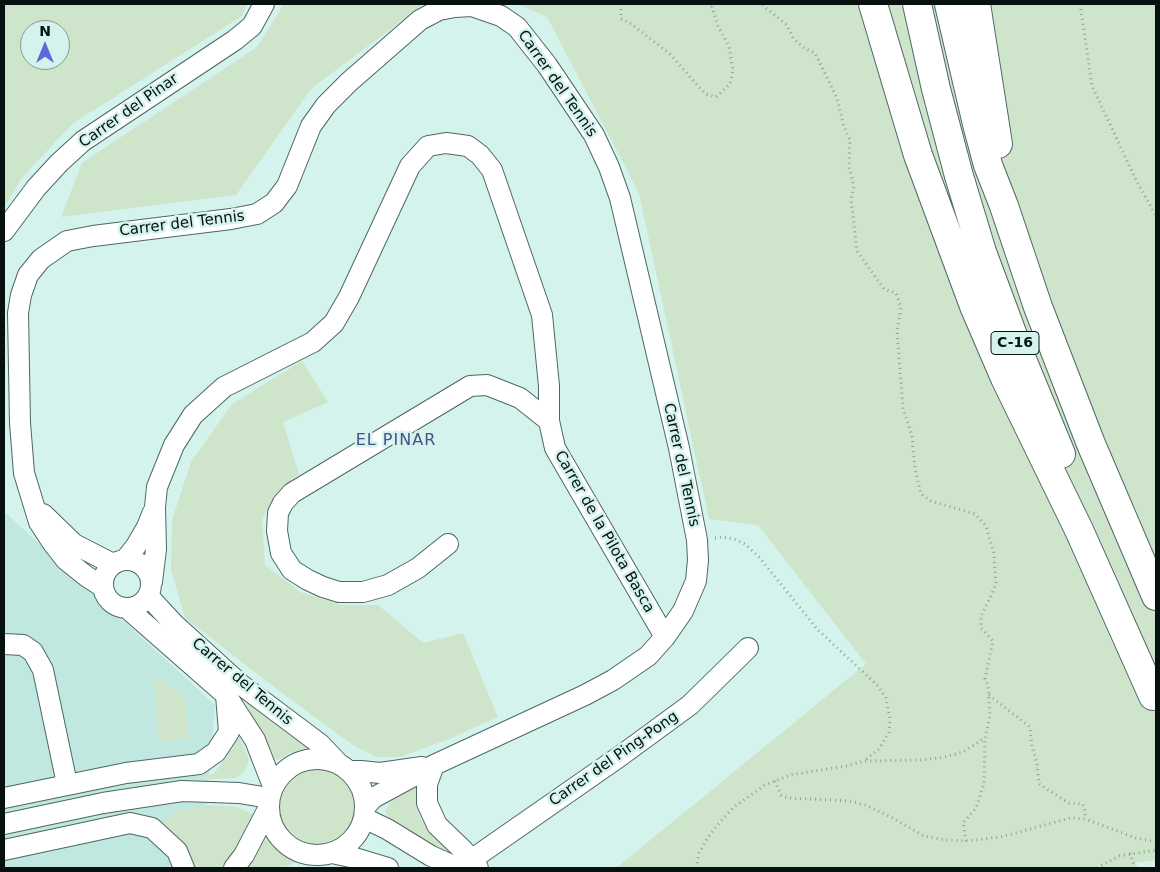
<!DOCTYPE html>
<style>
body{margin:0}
#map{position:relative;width:1160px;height:872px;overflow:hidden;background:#d4f3ec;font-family:"DejaVu Sans",sans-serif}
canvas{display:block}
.frame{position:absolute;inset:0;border:5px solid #07110f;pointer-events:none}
.north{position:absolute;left:20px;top:20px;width:50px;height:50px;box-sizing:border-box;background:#d4f3ec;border:1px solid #829994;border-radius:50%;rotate:0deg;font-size:14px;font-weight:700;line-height:20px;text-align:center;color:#07110f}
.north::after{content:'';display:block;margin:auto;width:18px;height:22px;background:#5f66de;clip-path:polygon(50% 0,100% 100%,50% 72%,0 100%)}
</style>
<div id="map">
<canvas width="1160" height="872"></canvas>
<div class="frame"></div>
<div class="north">N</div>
</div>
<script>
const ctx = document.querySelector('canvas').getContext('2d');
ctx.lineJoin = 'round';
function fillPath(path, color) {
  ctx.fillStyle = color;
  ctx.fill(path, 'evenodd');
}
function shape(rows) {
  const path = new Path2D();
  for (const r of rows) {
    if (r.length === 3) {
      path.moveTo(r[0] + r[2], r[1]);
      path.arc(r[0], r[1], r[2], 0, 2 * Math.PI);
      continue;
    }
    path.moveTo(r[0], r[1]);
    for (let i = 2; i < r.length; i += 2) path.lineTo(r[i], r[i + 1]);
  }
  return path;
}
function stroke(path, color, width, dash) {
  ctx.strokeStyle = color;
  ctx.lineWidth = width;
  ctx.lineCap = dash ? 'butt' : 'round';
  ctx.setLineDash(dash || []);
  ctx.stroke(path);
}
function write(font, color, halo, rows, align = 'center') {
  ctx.font = font + ' "DejaVu Sans",sans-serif';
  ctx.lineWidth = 5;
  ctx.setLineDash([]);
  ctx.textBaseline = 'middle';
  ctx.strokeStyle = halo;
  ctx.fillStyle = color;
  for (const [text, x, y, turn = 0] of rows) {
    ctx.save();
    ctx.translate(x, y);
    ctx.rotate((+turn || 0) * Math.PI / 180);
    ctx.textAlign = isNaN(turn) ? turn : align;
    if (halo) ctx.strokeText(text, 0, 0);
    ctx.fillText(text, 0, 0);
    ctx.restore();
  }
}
fillPath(shape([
 [4,514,7,514,215,705,202,868,4,868]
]), '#c1e8e0');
fillPath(shape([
 [4,4,247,4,242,16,72,124,21,179,4,208],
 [30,30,60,30,60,60,30,60],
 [284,4,424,4,311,89,236,195,61,217,82,163,257,47],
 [517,4,1156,4,1156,860,1135,863,1139,868,616,868,866,664,758,525,709,519,639,193,547,17],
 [302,361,328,402,283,422,299,474,278,492,262,518,265,565,300,592,340,605,378,605,423,643,463,633,498,717,449,739,400,757,376,757,353,745,278,690,185,618,171,570,172,520,191,462,232,404],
 [154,675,186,697,188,739,159,742],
 [250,699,313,747,290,753,278,760,271,758,246,702],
 [238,735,249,760,244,772,236,778,190,780,213,774,227,757],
 [318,807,39],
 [418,781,416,799,421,819,432,832,458,851,453,857,391,820,385,812,397,792],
 [198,805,234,806,253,814,237,846,223,868,191,868,160,825,175,812],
 [267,833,297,858,297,862,282,868,246,868,254,858]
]), '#cee5cc');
const minor = shape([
 [4,231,36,188,59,163,83,141,235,40,252,26,264,4],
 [43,514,74,544,113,564],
 [448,544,418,568,388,585,363,592,339,592,323,587,308,580,292,570,281,553,277,531,278,513,283,503,292,493,470,386,487,385,520,398,549,421],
 [127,584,24],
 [125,560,136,546,147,527,153,512],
 [152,582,156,549,155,507,157,487,174,445,193,415,224,387,313,342,334,323,349,297,410,166,428,146,446,143,468,146,480,155,492,170,542,315,549,386,549,421,555,448,665,637],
 [103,587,86,576,66,560,52,542,39,522,24,473,20,423,18,313,21,295,28,275,41,259,67,241,93,236,231,219,257,214,274,203,287,186,311,126,326,105,349,82,420,20,439,10,455,7,472,6,501,16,517,27,547,65,594,135,609,167,620,198,679,448,697,540,698,560,696,581,683,611,665,637,648,656,613,680,585,695,434,765,373,798,365,807],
 [149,597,175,625,240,684,320,744,339,764],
 [128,609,226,695,255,740,273,786],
 [4,644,23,645,33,652,43,670,67,784],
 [317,807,48],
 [434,765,427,784,427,803,437,825,463,850,478,868],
 [349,771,361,771,380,773,422,767],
 [4,798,126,773,199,764,216,752,229,732,226,695],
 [364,818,387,829,431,856,458,868],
 [4,824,103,803,182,791,239,793,269,798],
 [4,850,130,823,152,828,177,851,184,868],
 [332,853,355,858,388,868],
 [471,860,619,757,690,705,748,648],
 [234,868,244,855,268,809]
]);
const highway = shape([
 [873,4,918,155,974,306,1005,378,1079,530,1153,696],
 [917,4,936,89,959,176,982,252,1021,357,1061,454],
 [949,4,977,124,988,165,1004,206,1038,307,1091,444,1156,596],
 [976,4,998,144]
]);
stroke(minor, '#4d6863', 22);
stroke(highway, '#4d6863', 30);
stroke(shape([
 [621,4,621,19,630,23,670,54,700,88,706,94,716,97,730,84,733,71,729,46,718,26,712,7,713,4],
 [1080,4,1092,86,1137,182,1156,216],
 [715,538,722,537,734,539,745,544,759,557,818,630,877,685,886,698,890,719,889,732,879,749,865,760],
 [989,695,1030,727,1032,746,1037,764,1039,784,1069,803,1083,804,1085,812,1085,819],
 [775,781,781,795,788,798,850,801,865,805,891,817,924,836,946,840,966,841,1001,837,1070,818,1085,819,1136,838,1156,842],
 [966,841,963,823,976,808,984,784,985,739],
 [1130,853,1135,868],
 [696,868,699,853,708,837,720,822,734,807,765,785,790,775,846,766,864,761,922,760,945,757,963,752,985,738,990,716,988,685,985,679,993,641,981,628,981,616,992,594,996,583,995,572,994,554,986,526,975,514,931,501,921,494,915,469,912,436,903,408,897,331,901,308,896,293,884,289,857,251,851,199,854,187,849,167,850,140,844,127,837,98,815,53,804,48,793,38,787,25,761,4],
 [1097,868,1119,856,1156,850]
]), '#8ba39d', 3, [1, 4]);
stroke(minor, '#fff', 20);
stroke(highway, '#fff', 28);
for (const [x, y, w] of [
 [1015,343,48]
]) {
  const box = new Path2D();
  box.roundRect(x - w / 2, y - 11.5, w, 23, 4);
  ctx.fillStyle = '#d4f3ec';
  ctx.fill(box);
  stroke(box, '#07110f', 1);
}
write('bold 14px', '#07110f', null, [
 ["C-16",1015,343]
]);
write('15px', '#07110f', '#d4f3ec', [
 ["Carrer del Tennis",557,84,55],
 ["Carrer del Pinar",129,111,-35],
 ["Carrer del Tennis",182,224,-7],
 ["Carrer del Tennis",681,465,78],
 ["Carrer de la Pilota Basca",604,532,60],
 ["Carrer del Tennis",242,682,40],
 ["Carrer del Ping-Pong",614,759,-35]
]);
ctx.letterSpacing = '1px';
write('16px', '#484f8c', '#d4f3ec', [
 ["EL PINAR",396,441]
]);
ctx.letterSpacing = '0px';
</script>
